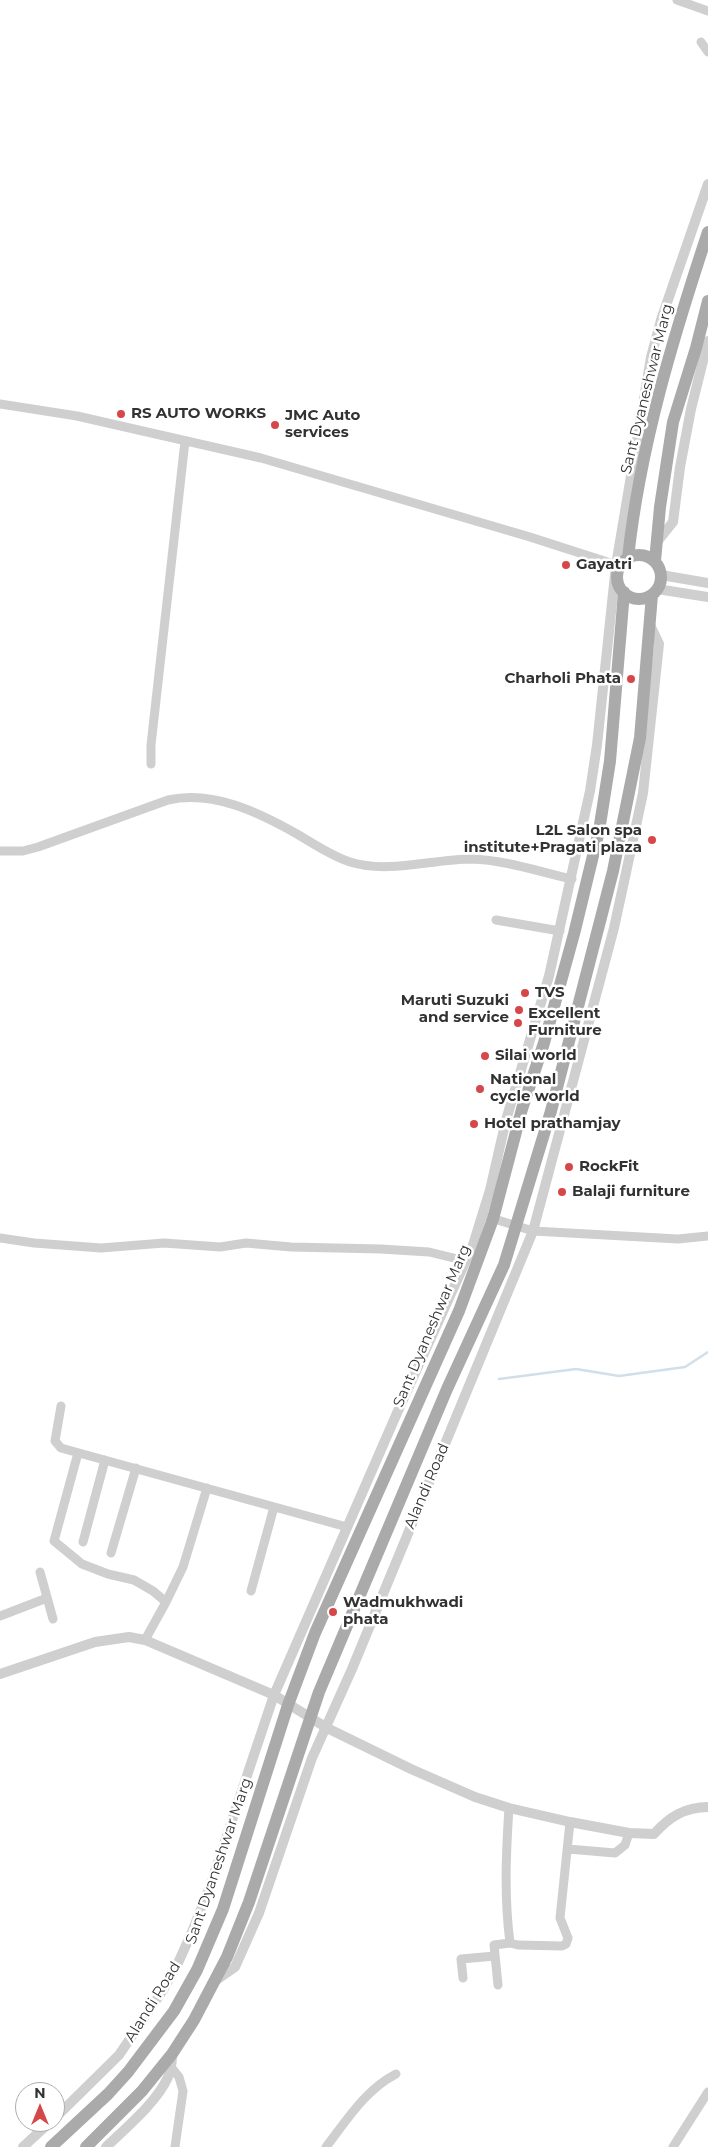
<!DOCTYPE html>
<style>
body{margin:0}
#map{position:relative;width:708px;height:2147px;overflow:hidden;background:#fff;font-family:Montserrat,sans-serif}
canvas{display:block}
.north{position:absolute;left:15px;top:2082px;width:50px;height:50px;box-sizing:border-box;background:#fff;border:1px solid #adadad;border-radius:50%;rotate:0deg;font-size:14px;font-weight:700;line-height:20px;text-align:center;color:#323232}
.north::after{content:'';display:block;margin:auto;width:18px;height:22px;background:#d6474a;clip-path:polygon(50% 0,100% 100%,50% 72%,0 100%)}
</style>
<div id="map">
<canvas width="708" height="2147"></canvas>
<div class="north">N</div>
</div>
<script>
const context = document.querySelector('canvas').getContext('2d');
context.lineJoin = 'round';
function strokePath(path, color, width, dash) { context.strokeStyle = color; context.lineWidth = width; context.lineCap = dash ? 'butt' : 'round'; context.setLineDash(dash || []); context.stroke(path); }
function label(font, color, halo, rows, align = 'center') {
  context.font = font + ' Montserrat,sans-serif'; context.lineWidth = 5; context.setLineDash([]); context.textBaseline = 'middle'; context.strokeStyle = halo; context.fillStyle = color; for (const [text, x, y, turn = 0] of rows) {
    context.save(); context.translate(x, y); context.rotate((+turn || 0) * Math.PI / 180); context.textAlign = isNaN(turn) ? turn : align; if (halo) context.strokeText(text, 0, 0); context.fillText(text, 0, 0); context.restore();
  }
}
strokePath(new Path2D(`
 M499,1379L576,1369L619,1376L685,1367L708,1352`), '#d1dfeb', 2.5);
strokePath(new Path2D(`
 M677,0L708,11
 M701,42L708,52
 M0,404L77,416L261,458L530,537L620,566
 M151,764V745L185,441
 M0,851H23L38,847L168,800C213,790 258,812 297,834C314,844 331,856 350,862C389,874 432,859 472,859C505,860 540,872 572,879
 M496,920L560,931
 M488,1217L533,1231L678,1239L708,1236
 M0,1238L34,1243L101,1248L164,1243L220,1247L246,1243L291,1247L381,1249L429,1252L466,1261
 M61,1406L55,1441L61,1448L347,1527
 M78,1453L54,1541L82,1564L108,1574L134,1580L153,1591L166,1602L145,1640
 M83,1542L105,1460
 M111,1553L136,1468
 M40,1572L53,1619
 M251,1591L274,1507
 M166,1602L183,1567L207,1488
 M0,1616L47,1598
 M509,1808C506,1853 504,1897 510,1943L518,1945L562,1946L566,1944L568,1938L560,1918L570,1822
 M568,1849L615,1853L625,1845L629,1833
 M463,1978L461,1959L495,1956
 M498,1985L494,1945L510,1943
 M171,2067L179,2077L183,2091L175,2147
 M326,2147C347,2120 365,2090 396,2074
 M673,2147L708,2092`), '#cfcfcf', 9);
strokePath(new Path2D(`
 M657,542L673,522L680,467L691,409L708,341
 M661,575L708,583
 M657,589L708,597
 M0,1674L95,1642L129,1637L145,1640L274,1695L327,1728L411,1769L475,1797L509,1808L570,1822L629,1833L654,1834C669,1817 685,1807 708,1807
 M215,1981L235,1967L259,1913L312,1758L352,1669L533,1231L614,928L627,868L643,793L659,644L650,625
 M55,2118L119,2055L163,1990L178,1963L192,1932L209,1889L274,1695L397,1413L473,1245L490,1190L506,1120L549,976L590,791L597,745L616,565L651,357L661,320L708,184
 M23,2147L50,2122
 M106,2147C126,2128 157,2102 168,2077C171,2070 172,2062 172,2054`), '#cfcfcf', 10);
strokePath(new Path2D(`
 M617 577a22 22 0 1 1 44 0a22 22 0 1 1-44 0Z
 M628,558C640,446 673,338 708,232
 M655,561L660,507L673,422L696,348L708,301
 M51,2147L108,2094L128,2072L174,2011L197,1970L223,1909L288,1705L315,1633L459,1311L493,1219L522,1109L544,1043L574,934L599,831L610,761L624,592
 M86,2147L142,2091L172,2054L194,2020L227,1957L249,1902L319,1692L447,1389L504,1265L551,1111L613,871L640,738L652,595`), '#aaa', 12);
for (const [x, y, r, color] of [
 [121,414,5,"#d6474a"],
 [275,425,5,"#d6474a"],
 [566,565,5,"#d6474a"],
 [631,679,5,"#d6474a"],
 [652,840,5,"#d6474a"],
 [525,993,5,"#d6474a"],
 [519,1010,5,"#d6474a"],
 [518,1023,5,"#d6474a"],
 [485,1056,5,"#d6474a"],
 [480,1089,5,"#d6474a"],
 [474,1124,5,"#d6474a"],
 [569,1167,5,"#d6474a"],
 [562,1192,5,"#d6474a"],
 [333,1612,5,"#d6474a"]
]) { const dot = new Path2D(); dot.arc(x, y, r, 0, 2 * Math.PI); context.fillStyle = color; context.fill(dot); strokePath(dot, '#fff', 2); }
label('15px', '#323232', '#fff', [
 ["Sant Dyaneshwar Marg",647,389,-76],
 ["Sant Dyaneshwar Marg",432,1326,-67],
 ["Alandi Road",427,1486,-67],
 ["Sant Dyaneshwar Marg",219,1861,-71],
 ["Alandi Road",153,2002,-58]
]);
label('bold 15px', '#323232', '#fff', [
 ["RS AUTO WORKS",131,414],
 ["JMC Auto",285,416],
 ["services",285,433],
 ["Gayatri",576,565],
 ["Charholi Phata",621,679,"right"],
 ["L2L Salon spa",642,831,"right"],
 ["institute+Pragati plaza",642,848,"right"],
 ["TVS",535,993],
 ["Maruti Suzuki",509,1001,"right"],
 ["and service",509,1018,"right"],
 ["Excellent",528,1014],
 ["Furniture",528,1031],
 ["Silai world",495,1056],
 ["National",490,1080],
 ["cycle world",490,1097],
 ["Hotel prathamjay",484,1124],
 ["RockFit",579,1167],
 ["Balaji furniture",572,1192],
 ["Wadmukhwadi",343,1603],
 ["phata",343,1620]
], 'left');
</script>
